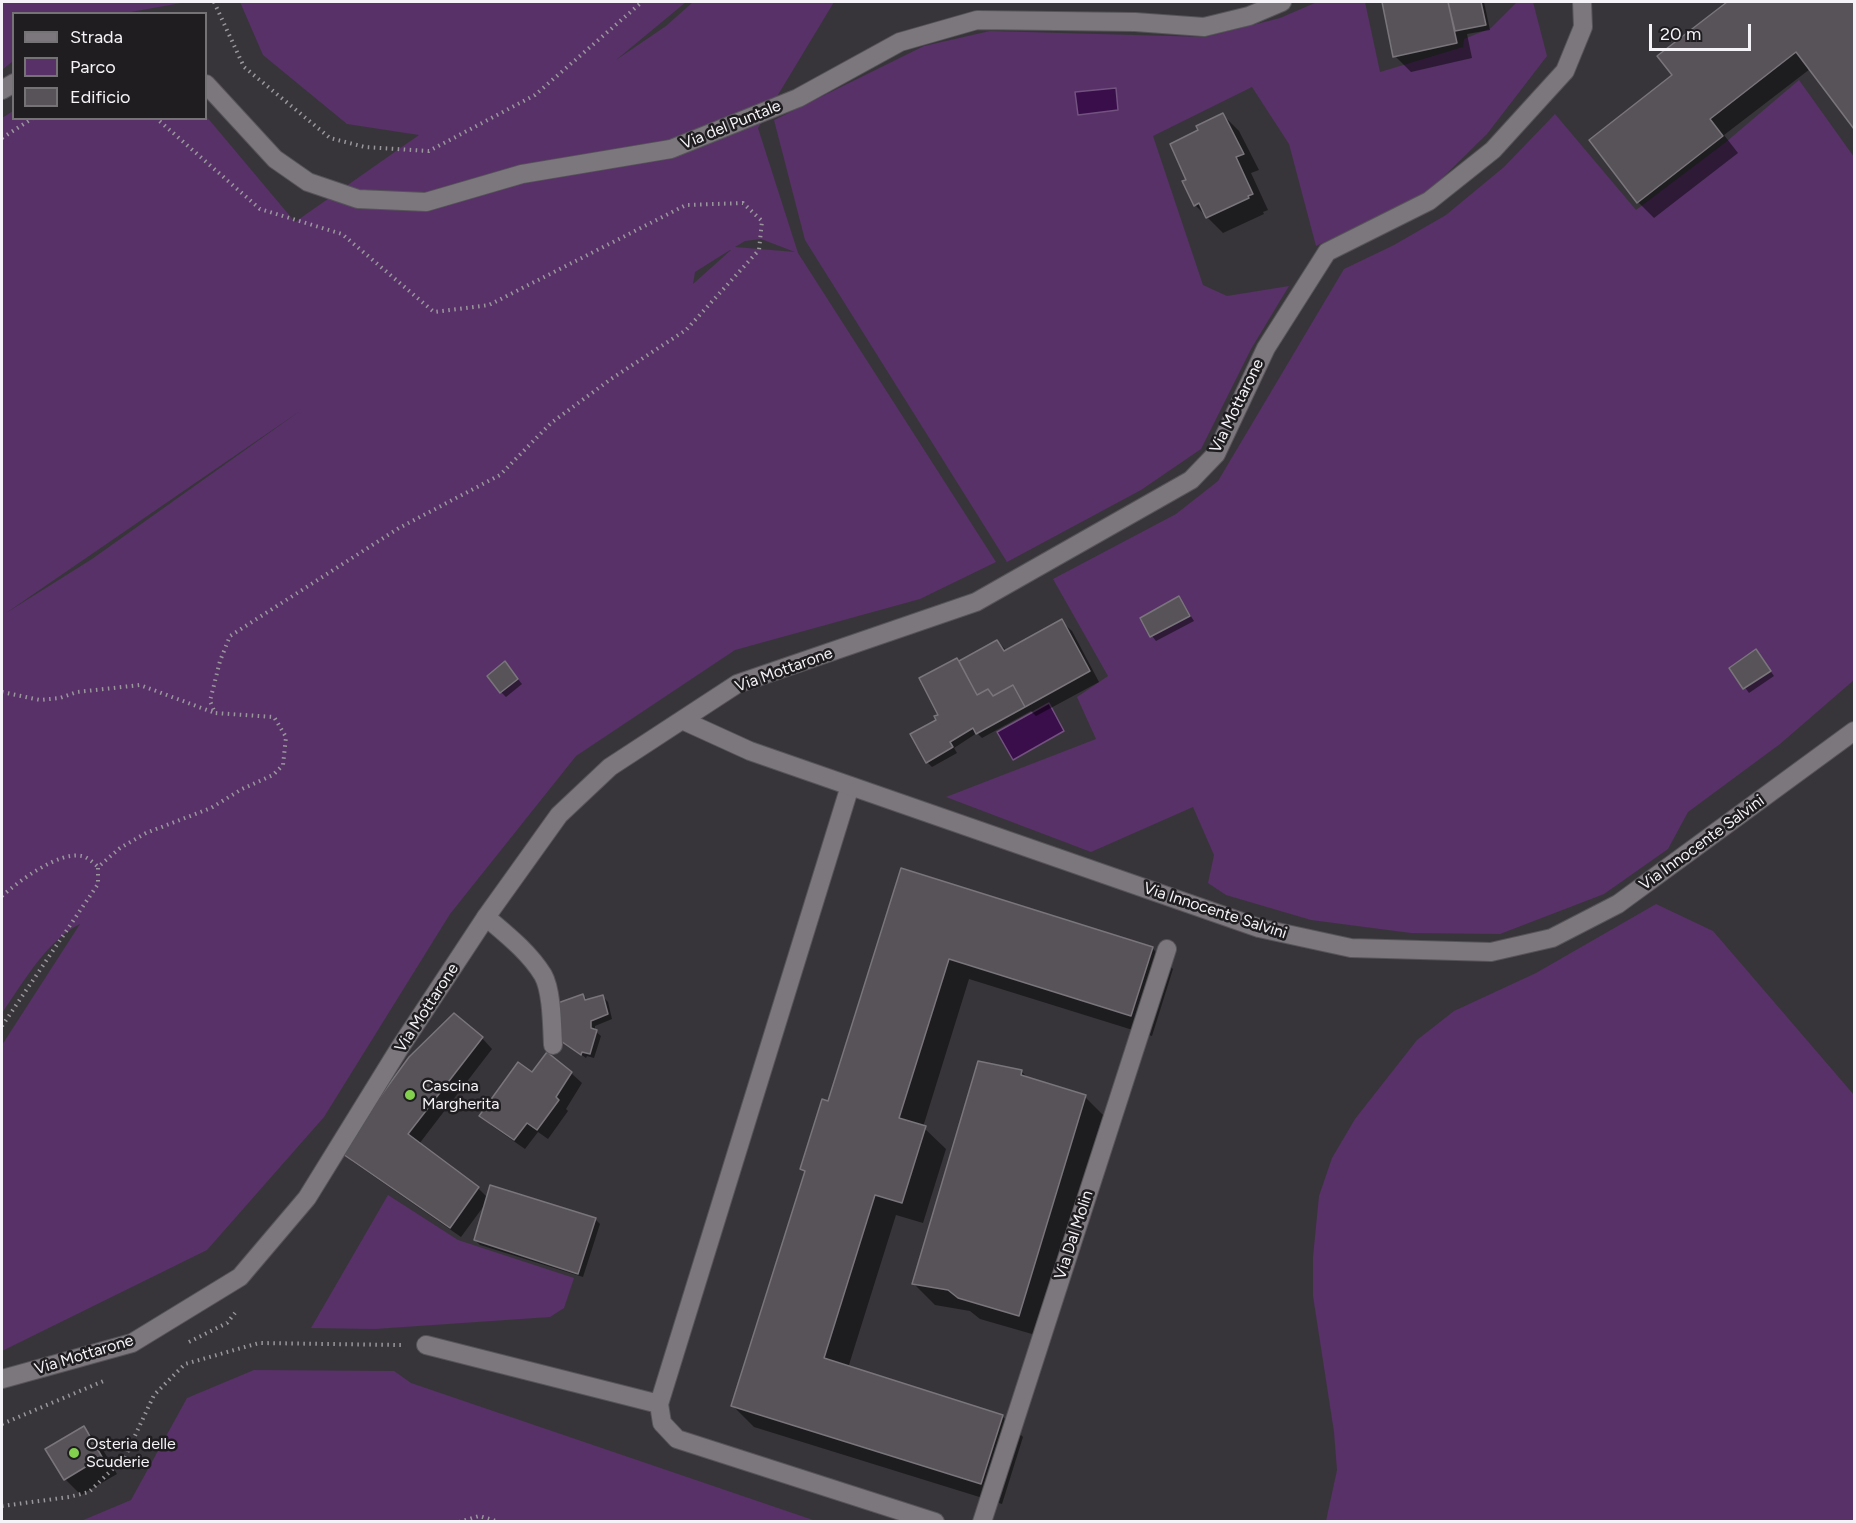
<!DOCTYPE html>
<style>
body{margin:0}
#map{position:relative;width:1856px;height:1523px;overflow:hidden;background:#38353a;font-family:Figtree,sans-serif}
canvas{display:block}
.frame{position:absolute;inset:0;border:3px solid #f5f3f7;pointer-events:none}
.legend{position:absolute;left:12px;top:12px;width:195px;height:108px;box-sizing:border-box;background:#1f1d20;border:2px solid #757376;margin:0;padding:8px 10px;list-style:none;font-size:18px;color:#f5f3f7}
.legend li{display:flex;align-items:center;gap:12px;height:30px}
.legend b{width:30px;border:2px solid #757376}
.scale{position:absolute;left:1649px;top:24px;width:102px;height:27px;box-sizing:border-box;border:3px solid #f5f3f7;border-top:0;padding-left:8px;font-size:18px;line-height:21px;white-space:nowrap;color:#f5f3f7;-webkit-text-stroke:4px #1f1d20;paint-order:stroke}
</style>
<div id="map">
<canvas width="1856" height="1523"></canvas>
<div class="frame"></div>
<ul class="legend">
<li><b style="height:8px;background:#7b777d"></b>Strada</li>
<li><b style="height:16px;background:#573168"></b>Parco</li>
<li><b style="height:16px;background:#575359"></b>Edificio</li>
</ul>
<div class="scale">20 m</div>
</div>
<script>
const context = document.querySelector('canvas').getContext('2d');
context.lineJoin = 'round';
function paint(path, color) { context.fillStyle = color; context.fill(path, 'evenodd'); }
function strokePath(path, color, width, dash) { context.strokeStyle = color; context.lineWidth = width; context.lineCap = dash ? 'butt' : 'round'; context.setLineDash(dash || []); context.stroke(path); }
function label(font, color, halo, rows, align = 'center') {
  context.font = font + ' Figtree,sans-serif'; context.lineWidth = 5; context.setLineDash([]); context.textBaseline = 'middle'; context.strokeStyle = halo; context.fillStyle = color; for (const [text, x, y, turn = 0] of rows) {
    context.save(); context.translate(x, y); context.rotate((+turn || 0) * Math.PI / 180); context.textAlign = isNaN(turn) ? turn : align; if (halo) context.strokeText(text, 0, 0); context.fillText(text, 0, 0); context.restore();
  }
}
paint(new Path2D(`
 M2,2H187L125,13L14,14L13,61L2,70Z
 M240,2H686L616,60L666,26L693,2H834L758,128L798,253L996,562L920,599L735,650L576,756L450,914L324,1117L207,1250L2,1351V1045L80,924C47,940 23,983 2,1013V118L13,111L14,118H206V116L295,222L419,135L347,124L263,55ZM761,239L795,252L735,247L745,241ZM730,250H731L693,284L695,272ZM300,411L92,559L6,613Z
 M1317,2H1365L1380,72L1463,47L1464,39L1491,28L1517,2H1533L1547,56L1487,134L1426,194L1316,246L1289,144L1252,87L1153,136L1203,285L1227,296L1289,286L1251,349L1201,449L1141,490L1007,562L805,240L774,120L924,46L990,31L1206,37L1280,18Z
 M1799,80L1854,157V680L1780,744L1688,812L1668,849L1604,894L1500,934L1411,933L1311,920L1226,895L1208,883L1214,855L1193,807L1091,852L946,797L1096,739L1077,697L1108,676L1053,579L1176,514L1218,481L1344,269L1394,245L1446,215L1504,167L1555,114L1636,210L1726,142Z
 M1656,904L1713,931L1854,1095V1521H1326L1337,1470L1334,1432L1313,1296V1257L1319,1196L1332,1158L1355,1119L1417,1040L1454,1011L1536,973Z
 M388,1195L458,1240L574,1278L564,1308L550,1317L375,1329L311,1328Z
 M254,1370L394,1371L411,1383L816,1521H81L131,1500L187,1398Z`), '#573168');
const water = new Path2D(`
 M1116,88L1118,110L1078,115L1075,92Z
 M1049,703L1064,731L1013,760L997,732Z`);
paint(water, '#3a0d4b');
strokePath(water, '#72527f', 1.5);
paint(new Path2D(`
 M1383,2H1484L1490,30L1467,34L1472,58L1411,72L1395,56Z
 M1730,2H1854V126L1810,69L1724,135L1738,153L1654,218L1638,202L1674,75L1659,56Z
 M1223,115L1239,131L1259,170L1251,173L1268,210L1263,212L1264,214L1223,233L1195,205L1188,181L1199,131Z
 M1179,598L1194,621L1156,641L1152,636L1142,619Z
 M1061,621L1072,631L1099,682L1036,716L1031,711L982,738L977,733L954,748L957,753L932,767L927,762L957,659L959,662L997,641L1007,651Z
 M1756,651L1774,676L1749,693L1731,668Z
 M509,668L522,684L506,697L501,692Z
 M902,870L1152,948L1173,969L1152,1036L969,979L923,1127L946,1149L923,1223L896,1215L848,1368L1002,1416L1023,1437L1002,1504L754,1427L733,1406L806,1173L801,1168L829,1102Z
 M583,995L588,1000L603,997L608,1002L612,1019L595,1026V1031L601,1036L594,1058L587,1056L586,1058L562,1041Z
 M482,1038L492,1049L419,1144L478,1188L488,1198L595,1219L600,1224L583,1277L480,1245L475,1240L486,1203L461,1237L353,1162L342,1152Z
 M1022,1072L1029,1079L1085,1097L1106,1118L1039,1336L980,1319L970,1311L935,1305L914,1284Z
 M571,1073L582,1083L566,1109L568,1111L548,1139L538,1132L525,1149L492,1126L481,1116L533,1074Z
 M84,1428L99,1443L117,1474L81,1495L65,1479L47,1449Z`), '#0007');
const building = new Path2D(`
 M1382,2H1448L1457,43L1393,57Z
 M1448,2H1481L1486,25L1455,31Z
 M1727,2H1854V129L1796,52L1710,119L1723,136L1637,203L1589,140L1672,75L1657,56Z
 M1223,113L1244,154L1236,157L1253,194L1248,196L1249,198L1206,218L1199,203L1194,206L1182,181L1186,180L1170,144L1198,130L1196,126Z
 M1179,596L1190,616L1150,637L1140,618Z
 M1062,619L1090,671L1025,707L1013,685L993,696L988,689L977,695L959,661L997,640L1004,651Z
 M1756,649L1771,671L1743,689L1729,668Z
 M957,658L977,695L988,689L993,696L1013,685L1025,707L976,734L973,728L950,742L953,747L926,763L910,734L936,720L934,716L938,715L919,678Z
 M505,661L518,679L500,693L487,676Z
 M901,868L1153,947L1131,1016L949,959L899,1118L926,1126L902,1203L875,1195L824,1358L1003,1415L981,1484L731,1406L805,1171L800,1169L822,1099L828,1101Z
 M583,994L585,1000L603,995L608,1014L591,1021V1028L597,1030L590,1054L582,1052L581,1055L555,1037V1004Z
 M454,1013L483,1037L408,1134L479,1187L450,1228L340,1152L409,1057Z
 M547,1052L572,1072L556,1097L559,1100L537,1130L527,1123L514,1140L479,1116L518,1062L532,1072Z
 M978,1061L1022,1070L1021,1075L1086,1095L1019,1316L958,1298L948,1290L912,1284Z
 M490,1185L596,1218L578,1274L474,1240Z
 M84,1426L102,1457L64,1480L45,1449Z`);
paint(building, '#575359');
strokePath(building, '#79757b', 1.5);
const service = new Path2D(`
 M850,786L659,1404L662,1423L677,1439L935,1522
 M486,917C506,934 529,952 543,975C552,991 552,1026 553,1045
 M426,1345L659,1404`);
const minor = new Path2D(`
 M206,84L275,159L308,182L358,199L426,202L522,174L671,149L798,98L900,42L977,20L1135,22L1204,27L1249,16L1282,2
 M2,90L14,83
 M682,720L750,751L1259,928L1351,948L1491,952L1552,938L1618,904L1854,731
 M2,1379L132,1343L240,1277L307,1198L399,1049L486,917L559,815L610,767L737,684L976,602L1191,480L1216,454L1266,348L1327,252L1429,201L1493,150L1565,71L1583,27L1582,2
 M982,1522L1167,949`);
strokePath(service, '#575459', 20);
strokePath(minor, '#575459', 20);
strokePath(new Path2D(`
 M214,2L244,67L330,138L365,147L429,151L535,95L642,2
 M2,138L33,118
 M2,692L40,700L60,698L77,692L140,685L215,713
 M2,896C19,881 59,851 82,856C87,857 94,863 98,867
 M2,1026L98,884V867L120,848L146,833L211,808L242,789L273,775L283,765L286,737L274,717L215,713L210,701L220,661L230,636L399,528L500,475L551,423L611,379L686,330L759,250L762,221L743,203L686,205L489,305L434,312L342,234L260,209L156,118
 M189,1342L227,1323L235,1313
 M2,1424L106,1380
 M2,1506L69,1497L89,1492L125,1457L154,1395L185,1364L259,1343L401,1345
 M459,1522L479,1516L500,1522`), '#9a979c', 4, [1.5, 4.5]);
strokePath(service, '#7b777d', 18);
strokePath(minor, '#7b777d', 18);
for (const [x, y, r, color] of [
 [410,1095,6,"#83d04e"],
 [74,1453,6,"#83d04e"]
]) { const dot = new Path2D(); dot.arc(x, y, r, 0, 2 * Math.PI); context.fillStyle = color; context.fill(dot); strokePath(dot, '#1f1d20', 2); }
label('16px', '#f5f3f7', '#1f1d20', [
 ["Via del Puntale",731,125,-22],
 ["Via Mottarone",1237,406,-64],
 ["Via Mottarone",784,670,-20],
 ["Via Innocente Salvini",1702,843,-36],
 ["Via Innocente Salvini",1215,911,18],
 ["Via Mottarone",427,1008,-57],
 ["Via Dal Molin",1074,1235,-72],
 ["Via Mottarone",84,1355,-17]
]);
label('16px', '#f5f3f7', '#1f1d20', [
 ["Cascina",422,1086],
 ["Margherita",422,1104],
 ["Osteria delle",86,1444],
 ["Scuderie",86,1462]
], 'left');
</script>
